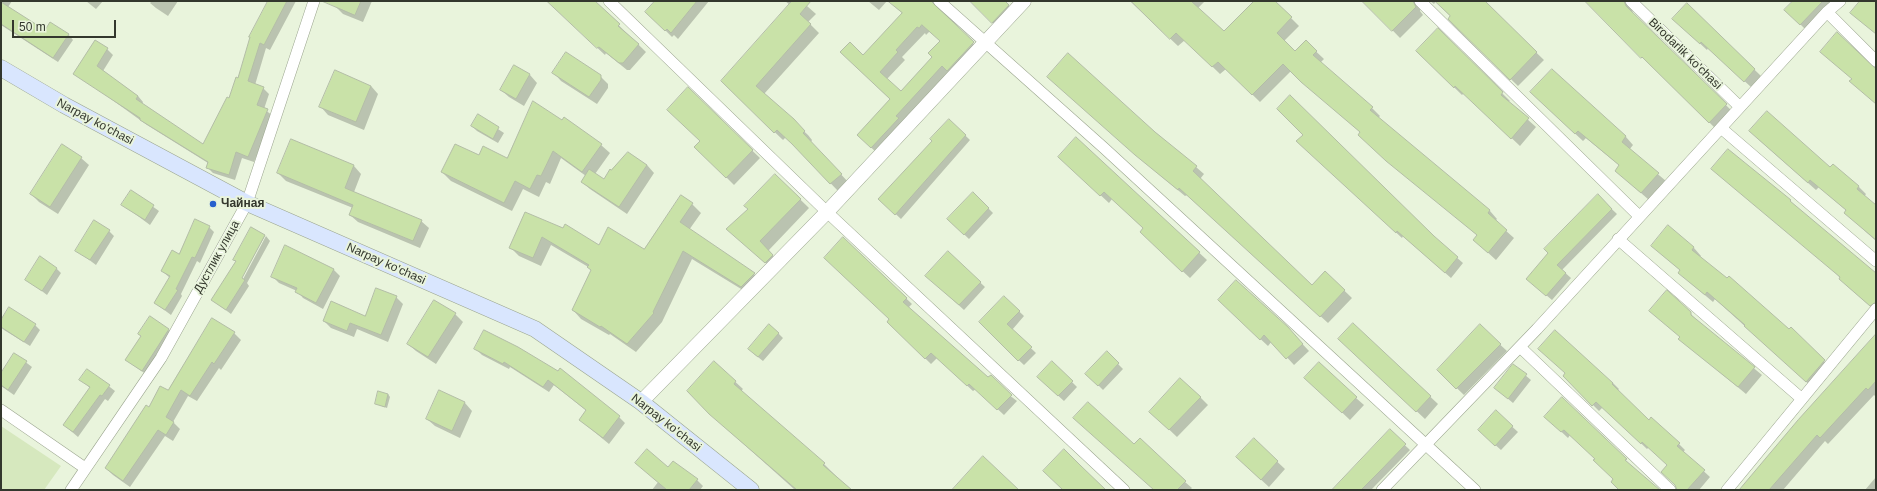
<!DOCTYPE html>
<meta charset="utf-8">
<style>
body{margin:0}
#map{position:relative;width:1877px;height:491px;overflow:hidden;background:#e9f4dc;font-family:Arial,sans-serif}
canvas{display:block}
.frame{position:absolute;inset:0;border:2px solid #33372d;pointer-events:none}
.scale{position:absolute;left:12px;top:20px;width:104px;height:18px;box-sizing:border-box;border:2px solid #33372d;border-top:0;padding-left:5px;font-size:12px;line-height:14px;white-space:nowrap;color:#33372d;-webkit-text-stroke:3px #e9f4dc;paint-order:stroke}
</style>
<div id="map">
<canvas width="1877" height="491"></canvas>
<div class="frame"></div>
<div class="scale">50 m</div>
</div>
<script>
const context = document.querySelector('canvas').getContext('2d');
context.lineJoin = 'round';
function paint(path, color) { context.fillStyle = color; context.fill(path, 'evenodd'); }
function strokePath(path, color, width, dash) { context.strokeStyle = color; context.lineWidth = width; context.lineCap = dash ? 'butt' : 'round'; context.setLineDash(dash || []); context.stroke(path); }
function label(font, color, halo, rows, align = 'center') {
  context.font = font + ' Arial,sans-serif'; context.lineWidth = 4; context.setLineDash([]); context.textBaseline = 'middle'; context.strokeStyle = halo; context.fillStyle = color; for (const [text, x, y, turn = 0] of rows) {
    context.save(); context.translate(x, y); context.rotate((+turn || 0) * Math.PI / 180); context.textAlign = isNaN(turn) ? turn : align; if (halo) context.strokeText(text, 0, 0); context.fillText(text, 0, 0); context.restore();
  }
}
paint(new Path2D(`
 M1,426L61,466L44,490H1Z`), '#d6e8be');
paint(new Path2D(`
 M1,1H12L8,7L45,31L68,34L73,40L58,62L1,25Z
 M86,1H103L96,9Z
 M152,1H178L168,16L156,8L150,3Z
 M269,1H296L270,50L266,48L255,85L263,88L269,94L264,109L273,116L254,162L242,158L235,180L213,173L207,167L208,163L147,125L75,73L107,49L113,55L103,71L138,96L143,102L142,105L203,145L229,99Z
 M337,1H372L363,22L343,14L335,6Z
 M547,1H594L646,52L630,70H627L606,53L605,55Z
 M657,1H709L678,39L674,35L672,37L653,18Z
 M785,1H802L807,6L816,14L808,22L819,33L764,94L808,135L812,140L811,142L849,183L839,192L786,137L783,140L739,98L790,5Z
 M868,1H887L879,10Z
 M889,1H929L980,50L878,154L858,135L891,100L841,52L864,56L903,14ZM930,31L941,41L934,57L901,93L887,79L905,60L902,57L925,33L926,35Z
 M972,1H1004L1015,12L999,29Z
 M1130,1H1205L1198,8L1224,33L1255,1H1274L1299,26L1284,41L1296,53L1306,42L1324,59L1320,63L1372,108L1380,116L1378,118L1490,211L1497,219L1495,221L1514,238L1496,260L1474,240L1478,236L1291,71L1260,102L1226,69L1220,74L1185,40L1178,46Z
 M1364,1H1483L1544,60L1518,86L1449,19L1452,16L1436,1L1434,4L1430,1L1423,3L1420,11L1423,15L1400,38Z
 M1586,1H1624L1632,9L1633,14L1734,113L1717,130Z
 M1795,1H1836L1808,32L1786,10Z
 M1687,4L1761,76L1751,87L1708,48L1707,50L1680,25Z
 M1438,30L1510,101L1508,102L1536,127L1520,146L1464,93L1462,95L1417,51Z
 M514,66L530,75L537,83L524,106L509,97L501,90Z
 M1552,71L1626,137L1633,145L1629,150L1666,181L1649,200L1616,171L1620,166L1586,138L1583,141L1539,100Z
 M554,73L600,76L608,84V88L597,104L561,81Z
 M1048,77L1155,132L1196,167L1204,174L1200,179L1312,286L1325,272L1352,298L1328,323L1187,195L1185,196L1144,162Z
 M371,86L378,94L364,130L328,115L321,107Z
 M688,89L760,158L734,185L696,147L701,141Z
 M478,116L504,133L498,143L477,131L472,126Z
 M564,118L601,145L610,153L595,174L604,180L628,153L647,165L654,173L627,214L590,189L582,182L586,176L561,158L550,184L546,182L539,197L523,189L512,211L451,181L442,172L479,157L508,159Z
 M949,120L970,140L901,219L885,204Z
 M1076,139L1207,260L1190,278L1149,240L1144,229L1112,199L1109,203L1067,164Z
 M1758,139L1830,168L1833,165L1859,187L1866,194L1864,197L1876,207V241L1853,220L1847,211L1819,187L1816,190Z
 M292,140L354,166L361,174L354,192L421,221L429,228L420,248L358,222L350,215L353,208L286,181L278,173Z
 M1297,141L1433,237L1463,263L1451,278L1403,236L1402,238Z
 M1729,150L1876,274V311L1847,286Z
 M81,158L89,165L58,214L39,202L31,194Z
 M775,175L809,208L768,251L782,264L775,271L727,229L749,210Z
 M131,191L159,211L150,225L123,205Z
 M973,193L993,213L969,239L948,219Z
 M1598,196L1617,214L1562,270L1571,278L1552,300L1533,284Z
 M692,204L701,213L689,230L754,274L763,283L751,295L692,259L662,322L636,352L610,334L609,335L581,319L573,310L592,271L590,268L551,245L541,266L519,256L510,247L525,213L599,246L645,251Z
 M209,227L214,232L200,263L197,261L181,294L182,296L171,315L155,303L170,278L162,271Z
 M1668,227L1694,248L1701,256L1700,257L1832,368L1814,389L1715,299L1713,302L1687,280L1681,271L1660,253Z
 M251,228L265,236L239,282L241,283L266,236L270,241L247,283L249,286L231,314L212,300L237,262L234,259Z
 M109,231L114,236L96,265L76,250Z
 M843,238L912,304L908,308L988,379L1017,401L1004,415L976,389L973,391L937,358L931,364L888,322L890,319Z
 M948,252L985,287L964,310L932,281Z
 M56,268L61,273L47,295L26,279Z
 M333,269L340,276L323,309L303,298L297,291L279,283L272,276Z
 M396,297L403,304L388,342L357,329L354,337L331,328L324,321L366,317Z
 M1004,297L1024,316L1012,330L1036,353L1024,365L996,339Z
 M1226,307L1294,335L1309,351L1294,365L1272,341L1268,346Z
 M1690,313L1698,322L1762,375L1746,394L1680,339Z
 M455,314L463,322L436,364L416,351L408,344Z
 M1,322L35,325L40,330L30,346L4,330L1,327Z
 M1353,324L1438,404L1425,419L1347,346Z
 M1480,326L1507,351L1464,395L1438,370Z
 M169,330L174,335L147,375L126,360Z
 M485,332L619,417L625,423L609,444L580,420L587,411L554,385L549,392L510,367L509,369L482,355L476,349Z
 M234,333L241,340L221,370L219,368L197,401L188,396L173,422L180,429L173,441L165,436L130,487L113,475L106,468L149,408Z
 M778,333L783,338L763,361L754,354Z
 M1876,336V397L1874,395L1828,444L1825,441L1783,490H1740Z
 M1107,353L1123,369L1103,390L1087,374Z
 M15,354L32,367L14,395L1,386V375Z
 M714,362L743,389L741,391L824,464L850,490H795L718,421Z
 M1052,362L1077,387L1064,401L1043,382Z
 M1513,365L1531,380L1513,403L1495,388Z
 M88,370L115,391L108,401L105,399L78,437L64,425L90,388L81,380Z
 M1564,376L1613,383L1619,389L1617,391L1649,421L1679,444L1685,450L1683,452L1710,477L1699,490H1677L1668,465L1649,447L1647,449L1603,407L1599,411Z
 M1313,385L1356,398L1364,405L1350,420Z
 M440,392L465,403L472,411L460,438L435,426L427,419Z
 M388,394L390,397L387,408L376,404Z
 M1200,397L1208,405L1177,437L1158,419Z
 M1562,399L1650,484L1658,490H1620L1615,479L1596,459L1570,435L1568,438L1552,423Z
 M1496,412L1518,432L1501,450L1484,435Z
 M1390,431L1410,450L1371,490H1333Z
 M1254,440L1285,469L1269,487L1245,465Z
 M1134,446L1185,482L1192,488L1190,490H1154Z
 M668,469L697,480L703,486L700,490H652Z
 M1876,477V490H1865Z`), '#0003');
const building = new Path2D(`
 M268,1H287L264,45L260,43L248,81L264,87L257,105L268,109L248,157L236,152L229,175L206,168L208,162L140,120V118L73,74L95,40L108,48L97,66L138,96L136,99L203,144L227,97L229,98L236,77L238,78L250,37H249Z
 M322,1H361L355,15Z
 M547,1H595L620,24L618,26L639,44L623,63H619L599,47L597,48Z
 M655,1H697L671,33L667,29L665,31L645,12Z
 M792,1H811L800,14L811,24L756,86L794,119L805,131L803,133L842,174L830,184L792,144L777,130L774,133L721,81Z
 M888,1H931L974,42L947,71L942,66L896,116L899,118L871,148L857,135L890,99L840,52L850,42L863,55L902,13ZM922,25L940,41L928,53L932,57L901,91L880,72L898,52L896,50L917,27L919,28Z
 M970,1H1005L1009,5L992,23Z
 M1131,1H1191L1224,31L1254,1H1275L1292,17L1277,33L1295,51L1306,40L1317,51L1313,55L1373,107L1370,110L1490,210L1488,213L1507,230L1488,253L1473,240L1477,235L1386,161L1358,135L1360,132L1301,82L1283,64L1252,95L1218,62L1212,67L1176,33L1170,39Z
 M1362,1H1413L1416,7L1392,31Z
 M1435,1H1485L1537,52L1510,80L1448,19L1450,16Z
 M1585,1H1624L1626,6L1727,104L1709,123L1642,57L1641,58Z
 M1793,1H1823L1800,25L1784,10Z
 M1860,1H1876V34L1850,13Z
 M1,2L45,30L50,22L69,34L53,58L1,24Z
 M1687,3L1755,69L1744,82L1701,42L1700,44L1672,19Z
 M1438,28L1503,92L1501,95L1529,118L1511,139L1455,86L1454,88L1416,51Z
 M1837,32L1876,69V104L1849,81L1852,79L1820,52Z
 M566,52L601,75V80L589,97L552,73Z
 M1068,53L1155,132L1197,166L1193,171L1312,285L1325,271L1345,290L1320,317L1179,188L1178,190L1135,155L1047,77Z
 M514,65L530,74L516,99L500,90Z
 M1552,69L1626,136L1622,142L1659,173L1641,193L1615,171L1619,165L1578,131L1575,134L1530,92Z
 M335,70L371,86L356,122L319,107Z
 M688,87L753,150L726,178L694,147L700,141L667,110Z
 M1290,95L1434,236L1458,257L1445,273L1397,231L1396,233L1296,141L1303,135L1277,109Z
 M533,101L562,120L564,117L602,144L582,172L553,151L541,176L537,175L530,189L515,181L504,203L441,172L455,144L479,155L483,146L507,158Z
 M1767,111L1830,167L1833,164L1859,186L1857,189L1876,205V240L1844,213L1846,210L1810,180L1808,183L1749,131Z
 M478,114L499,127L493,139L471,126Z
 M949,119L966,135L895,215L878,199L932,141L930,139Z
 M1076,137L1200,252L1182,272L1140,232L1143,228L1104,192L1100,196L1058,157Z
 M291,139L354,165L345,188L422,220L413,241L349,215L353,205L277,173Z
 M62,144L82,157L50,207L30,194Z
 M1728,149L1791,200L1790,201L1876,273V302L1870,306L1839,279L1840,277L1711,169Z
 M628,152L647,165L619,207L581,182L589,169L604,179L610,169L611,170Z
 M775,174L801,199L760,241L773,255L765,263L726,229L748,209L744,206Z
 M131,190L154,205L145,220L121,205Z
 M973,192L989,208L964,235L947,219Z
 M1598,194L1612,209L1557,265L1566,273L1546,296L1526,279L1548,253L1544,249Z
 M681,195L693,203L680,222L755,273L741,287L683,251L653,312L654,313L627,344L601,326L600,327L572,310L591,270L587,267L589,265L542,237L533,258L509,248L525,212L563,228L565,224L599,245L608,227L644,249Z
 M195,219L210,226L195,258L192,257L176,289L178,290L165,310L154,303L170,276L161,271L172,250L179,254Z
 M94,220L110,230L90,260L75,251Z
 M1668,225L1694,247L1692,250L1727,278L1729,276L1789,329L1791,327L1825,360L1806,382L1744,326L1745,325L1707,292L1705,295L1678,273L1680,270L1651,246Z
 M251,227L265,235L242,278L245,280L226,310L211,300L236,261L233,260Z
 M843,237L907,298L903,302L988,377L991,375L1012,395L997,410L969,384L967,386L931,353L925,359L887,322L889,319L824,258Z
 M285,245L334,269L316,303L295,292L297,288L271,277Z
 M948,251L981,282L959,305L925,276Z
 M40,256L57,268L42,291L25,280Z
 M1236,280L1288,327L1303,344L1286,359L1264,335L1260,340L1218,300Z
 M376,288L397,296L381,335L350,323L347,331L323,321L331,301L365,316Z
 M1667,290L1691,312V315L1755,367L1738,387L1678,339L1680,337L1649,311Z
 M1004,296L1020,311L1007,324L1032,347L1018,361L979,322Z
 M434,300L456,313L428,357L407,344Z
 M9,307L36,324L24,342L1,327V320Z
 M150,316L169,329L142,371L125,360L141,336L138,334Z
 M212,318L235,332L214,364L212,362L190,396L181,390L166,417L174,422L166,435L158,430L123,481L105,468L146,405L149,407L160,386L168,390Z
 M1353,323L1431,396L1416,412L1338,339Z
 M769,324L779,333L758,357L748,349Z
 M1480,324L1501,344L1456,389L1437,370Z
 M484,330L518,347L558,371L560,368L620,416L603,438L579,420L586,410L548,380L543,387L504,362L503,364L474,349Z
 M1555,330L1613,383L1612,384L1649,420L1651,417L1680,443L1677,446L1705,470L1687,490H1677L1675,485L1661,472L1667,465L1642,442L1641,444L1596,402L1592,406L1563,376L1565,373L1538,349Z
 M1876,334V381L1868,390L1866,388L1820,438L1817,435L1769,490H1739L1798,420Z
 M1107,351L1119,363L1098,386L1085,374Z
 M14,353L27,361L8,390L1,385V373Z
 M714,361L736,381L734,384L825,463L823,465L852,490H797L709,414L687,391Z
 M1052,361L1073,381L1058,396L1037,377Z
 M1319,362L1357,397L1342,413L1304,378Z
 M1513,364L1527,374L1508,399L1494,388Z
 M87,369L110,385L102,396L100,395L73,432L63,425L90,387L79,380Z
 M1180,378L1201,397L1169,430L1149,412Z
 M439,390L465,402L452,431L426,419Z
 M378,391L388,394L385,407L375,404Z
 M1562,397L1627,459L1625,460L1660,490H1619L1611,482L1613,479L1593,460L1595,459L1564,430L1561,432L1544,417Z
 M1088,402L1134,444L1140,438L1186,481L1177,490H1154L1073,418Z
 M1496,410L1513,426L1495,446L1478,430Z
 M1390,429L1406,444L1380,471L1361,490H1332Z
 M1254,438L1278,461L1261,480L1236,457Z
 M647,449L668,467L673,461L698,479L689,490H667L635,463Z
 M1064,449L1080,465L1106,490H1063L1043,471Z
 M983,456L1019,490H952Z`);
paint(building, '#c9e2a8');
strokePath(building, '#b3bda6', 1);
const minor = new Path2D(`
 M609,1L827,212L1124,490
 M939,1L1104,148L1475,490
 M1420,1L1639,216
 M1631,1L1740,107
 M1827,12L1876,61
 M1721,128L1876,261
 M1618,239L1802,399
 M1520,347L1670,490
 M1,410L85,468
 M71,490L161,358L247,203L314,1
 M1382,490L1537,329L1827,12L1840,1
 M1727,490L1876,309`);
const tertiary = new Path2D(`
 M641,402L827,212L1024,1`);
const secondary = new Path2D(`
 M1,68L64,105L247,203L535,329L641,402L751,490`);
strokePath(minor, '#9aa48e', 12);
strokePath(tertiary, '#9aa48e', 15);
strokePath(secondary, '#9aa48e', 17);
strokePath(minor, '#fff', 11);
strokePath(tertiary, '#fff', 14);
strokePath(secondary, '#d9e6fe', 16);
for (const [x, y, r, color] of [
 [213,204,4,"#2760cd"]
]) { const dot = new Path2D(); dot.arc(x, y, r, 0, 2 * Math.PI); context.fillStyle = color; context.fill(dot); strokePath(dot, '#e9f4dc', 1.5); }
label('12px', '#33372d', '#e9f4dc', [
 ["Birodarlik ko'chasi",1685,54,44],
 ["Narpay ko'chasi",95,122,28],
 ["Дустлик улица",217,257,-61],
 ["Narpay ko'chasi",386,264,24],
 ["Narpay ko'chasi",666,423,38]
]);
label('bold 12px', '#33372d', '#e9f4dc', [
 ["Чайная",221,204]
], 'left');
</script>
